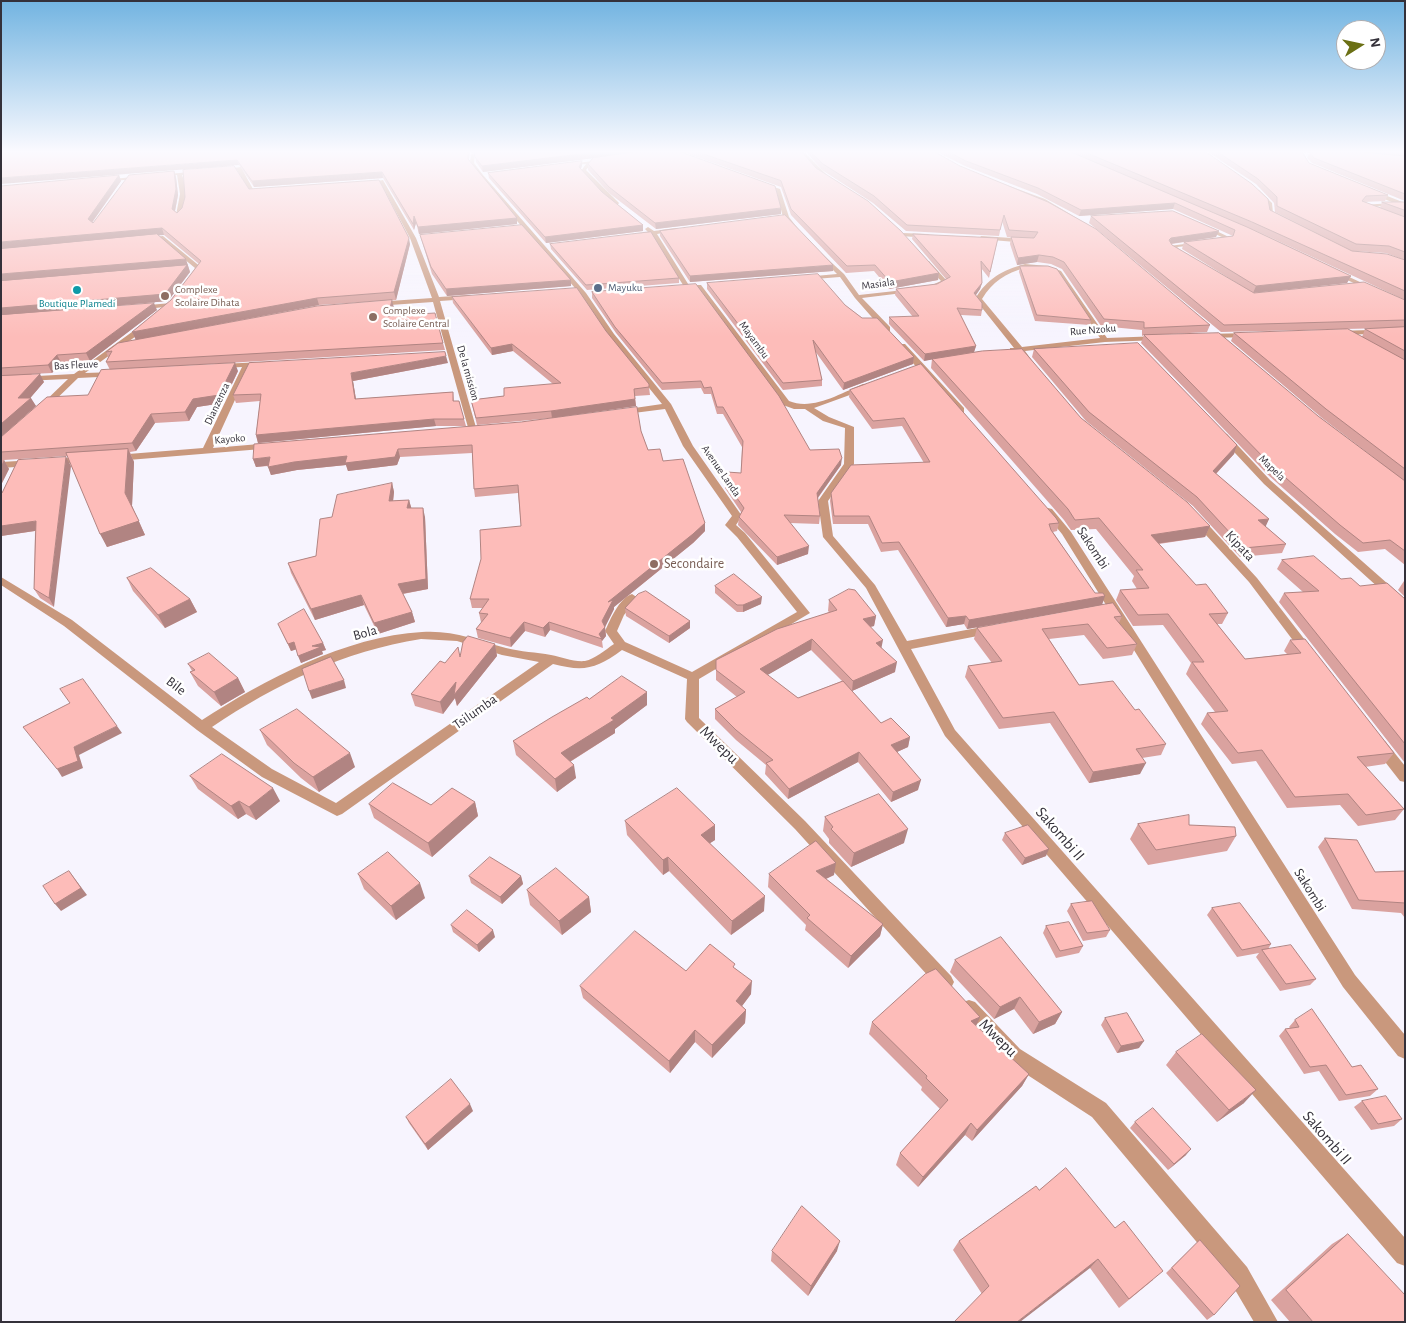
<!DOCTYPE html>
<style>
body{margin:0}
#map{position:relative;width:1406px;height:1323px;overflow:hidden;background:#f7f4fe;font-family:"Alegreya Sans",sans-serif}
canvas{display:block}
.frame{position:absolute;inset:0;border:2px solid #34313a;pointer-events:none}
.north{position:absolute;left:1336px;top:20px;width:50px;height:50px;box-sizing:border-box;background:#fff;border:1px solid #aeadb0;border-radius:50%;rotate:80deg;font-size:14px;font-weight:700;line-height:20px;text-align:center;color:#34313a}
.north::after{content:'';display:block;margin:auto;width:18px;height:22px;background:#6b7015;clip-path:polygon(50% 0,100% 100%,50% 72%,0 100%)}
</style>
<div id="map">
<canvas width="1406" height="1323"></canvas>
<div class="frame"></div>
<div class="north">N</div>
</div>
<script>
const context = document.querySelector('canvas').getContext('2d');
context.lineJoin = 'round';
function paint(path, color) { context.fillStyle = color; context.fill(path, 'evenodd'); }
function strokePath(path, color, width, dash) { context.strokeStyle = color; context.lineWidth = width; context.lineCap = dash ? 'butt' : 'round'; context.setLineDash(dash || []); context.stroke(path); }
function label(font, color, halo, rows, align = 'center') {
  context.font = font + ' "Alegreya Sans",sans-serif'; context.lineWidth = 5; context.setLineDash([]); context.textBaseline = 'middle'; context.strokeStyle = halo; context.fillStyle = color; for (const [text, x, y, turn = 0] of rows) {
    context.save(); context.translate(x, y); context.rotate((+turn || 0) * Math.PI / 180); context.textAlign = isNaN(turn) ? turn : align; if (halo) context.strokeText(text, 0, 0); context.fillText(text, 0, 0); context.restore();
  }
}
paint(new Path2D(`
 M799,152H804L831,179L817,173Z
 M473,153L475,154L474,163L483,175L586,293L614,334L671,404L693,446L742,516L736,525L745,533L810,613L699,679V718L805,821L951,976L954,982L951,988L945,990L939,988L795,829L687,722L685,719L687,679L622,650C596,669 584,672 553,664L342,814L337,816L262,777L197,730L64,626L1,585V577L72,620L202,720C264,680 346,636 422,632C454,630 476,640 506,648C521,652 536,652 551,655C562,657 573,662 585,661C595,659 605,650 614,644L605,631C610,620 619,598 632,594L638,598L624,615L617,631L625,642L692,672L797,612L737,537L725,525L732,516L683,446L665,409L618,415V411L621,410L662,404L608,337L581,295L479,177L470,163L471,154ZM421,639L457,641L502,655L539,662L336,803L272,769L212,727C276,684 344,651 421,639Z
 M607,159V161L592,163L586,170L619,203L617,206L604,196L581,171L586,164L565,166L563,165Z
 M241,167L253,189L264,188L266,191L249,192L237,170H217Z
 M202,171L200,174L182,175C187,186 189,209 179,217L176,215L180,194L177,175L103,182L100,180Z
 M383,180L416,238L439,297L469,295L472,297L469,299L440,301L477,431L476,433L469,431L433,302L376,306L372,304L376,302L432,298L410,238L381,184L364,186L361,184Z
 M993,180L1045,199L1090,226L1085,227L1041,202L993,182Z
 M759,182L780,189L789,217L799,230H795L783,217L776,191L759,184Z
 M1255,190H1259L1272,203L1273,213L1284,219V221L1268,215L1267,204Z
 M1372,190L1405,203V207L1399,205L1369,207L1370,210L1361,207V205L1394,203L1370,193Z
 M1200,225H1204L1233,239L1216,242V240L1224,238L1200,227Z
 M648,227L654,231L676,228L679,230L657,234L690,287L689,288H685L651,235L634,237L631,235L648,232L645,229Z
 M903,233L928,234L931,236L928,238L901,236Z
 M163,236L202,268L193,280L188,279L195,268L160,239L145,240L142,238Z
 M981,236L1028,239L1031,241L1028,243L979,239Z
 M1200,242L1198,245L1177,247L1185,255L1182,257L1169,246Z
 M821,253L844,274L859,295L913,289V291L911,292L862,298L890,327V331H884L855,298L840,277L802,280V278L804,277L837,274L819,256Z
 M925,261H929L947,281V283L932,287V285L941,281L925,263Z
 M1025,264L1048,266L1061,271L1107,338L1160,336L1164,338L1160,340L1105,342L1025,351L1033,362L1026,364L1017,352H1010V348H1014L975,299C987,279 1002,270 1025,264ZM1025,268L1047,269L1057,273L1100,338L1022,347L982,299C992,282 1006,273 1025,268Z
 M1334,270L1373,288L1374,289L1369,290L1332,273L1331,272Z
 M697,285H701L789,401C813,411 841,393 863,384H869V388L814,408L829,417L854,427V464L828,501L833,536L875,585L907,641L993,625L997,626L999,629L993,633L911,649L955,730L1405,1238V1266L1397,1263L945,736L866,588L823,537L818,501L844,464L845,428L823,421L805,409H794L783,405L697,287Z
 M171,303L173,304V306L138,310L134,308L138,306Z
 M143,324L150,326L85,373L116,372H119V376L78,378L45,410L38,408L68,379L1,382V378L74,374Z
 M1405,329V333L1337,335L1333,333L1337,331Z
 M1250,333H1253V337L1205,338L1201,336L1205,334Z
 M899,344H905L964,408V412H958L899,348Z
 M263,362H266V366L250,367L213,448L271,443L276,446L274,448L116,461L111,458L116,455L203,448L242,367L221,368L217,366L221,364Z
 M1224,433L1227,434L1270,480L1405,599V609L1401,608L1264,484L1221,438L1219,436Z
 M86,457L91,460L89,462L1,468V462Z
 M1048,508L1052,509L1071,532L1355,975L1405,1035V1059L1398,1056L1343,987L1062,534L1043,511Z
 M1198,517L1202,518L1257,578L1312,649L1314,652L1312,655H1304L1249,582L1194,522L1193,520Z
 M1380,740L1385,741L1405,766V782L1400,781L1375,749L1373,745L1375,741Z
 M969,1000L975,1002L1020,1049L1106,1103L1247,1267L1278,1322H1254L1231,1283L1092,1117L1006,1061L963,1014L960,1008L963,1002Z`), '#c9987d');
paint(new Path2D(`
 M1,152H470L469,160L517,218V224L419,234L416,223L414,230L383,178L254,187L239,165Z
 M473,152H681L781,214L656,229L609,193L588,170V164L593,158L483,172L476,162L475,153Z
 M683,152H802L816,168L939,273L938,280L889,289L874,271L846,273L791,215L781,187Z
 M806,152H935L1210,325L1207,332L1153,335L1318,416L1381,463L1322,418L1231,341L1234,333L1362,337L1365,329L1387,328L1221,332L1089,223L1091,216L1216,237L1172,244V245L1253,293L1182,249L1184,242L1233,236L1173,209L1079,216L1037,194L965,166L937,152H1206L1270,210L1352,251L1275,212L1274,203L1256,184L1208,152H1303L1309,163L1388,195L1385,201L1364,202L1380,208L1382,202H1405V300L1250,228L1351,276L1347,283L1253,293L1405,300V565L1385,549L1358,552L1335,534L1267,474L1141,343L1144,335L1142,336V330L1101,326L1062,269L1051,264L1037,262L1017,265L1010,244L1011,237L1022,238L1007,237L1002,221L999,236L906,231L873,203L822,170ZM1354,251L1386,253L1402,259Z
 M1310,152H1405V201L1312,163L1307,158Z
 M582,161V165L581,169L602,192L643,225V231L546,243L489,178L488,173Z
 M174,171L176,177L178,195L175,211L177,213L249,189L410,244L396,300L319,305L136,340L132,332L171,300L199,264L164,235H158L188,266L190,272L168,301L72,309L157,310L90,361L61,362L52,373L31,374L44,382L30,398L36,406L1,437V281L119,175L121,181L92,223H93Z
 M660,231L833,271L690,282L660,236Z
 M913,234L998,238L989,278L981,268L982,283L980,289L976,295L982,310L981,316L961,315L976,346L974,352L1081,418L1210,526L1205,537L1159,544L1196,585L1228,613L1222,624H1217L1245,659L1287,654L1284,651L1290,640L1394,753L1385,764L1365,767L1404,809L1395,820L1358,826L1340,805L1287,808L1256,761L1232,764L1201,724L1207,713L1215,712L1186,674L1191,663L1163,625L1133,626L1116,600L1120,590L1137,589L1132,581L1134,576L1096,529L1071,530L1064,520L931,368L932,359L924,361L889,324V317H913L895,295L896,289L937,284L946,279L912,239Z
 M420,235L571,280V286L447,296L432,274Z
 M550,244L679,278V283L587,290L551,249Z
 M1020,266L1091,320L1090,325L1035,321L1019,272Z
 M707,283L845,305L914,357L913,364L843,390L815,351L822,380V386L783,390L707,289Z
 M592,292L810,450L841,465L818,498L820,516L819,524L790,523L808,554L777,565L738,525L739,517L741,512L725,488V481L741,473L742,447L723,414H717L711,394H704L701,388L662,390L616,333L592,298Z
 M452,297L606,331L649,387L650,395L635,396L636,406L552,418L477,425L471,400L504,396L553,384L513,351L492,355L453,303Z
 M394,308L392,316L443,343L445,350L110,370L106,362L108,357L106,352Z
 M1034,349L1237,445L1234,454L1216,474L1269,519L1265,526L1286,544L1282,553L1240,557L1193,506L1086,421L1032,357Z
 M448,363L353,381L356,399L453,392L454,401L464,419L466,426H436L258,443L256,435L260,401L236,403L233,395Z
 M921,364L1059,523L1057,531L1053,532L1102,605L967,629L964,624L946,627L898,550L881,552L868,524H833L830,501L831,493L924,463L902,426L872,429L849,397L850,390Z
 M238,371L223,403L197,407L189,421L155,423L136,451L130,452L134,462L132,506L145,535L107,547L67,456L4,460L9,469L1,485V437L88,395Z
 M641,431L648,450L663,461L705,523V531L693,543L614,607V609L605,627L606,636L602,641L603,648L550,630L545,637L525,631L511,647L478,638L476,629L482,622H481L479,613L483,608H472L470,599L521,526L518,493L475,497L474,489L472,453L400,457L397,465L348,471L346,465L297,470L271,475L268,466L256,467L253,459Z
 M18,460L54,607L40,598L34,589L35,531L1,536L2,493Z
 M392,483L394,492L393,501L409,500L411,508L425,517L428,589L403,594L412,612L415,622L378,634L364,605L315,620L291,573L288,563L316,556L332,517Z
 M1282,560L1341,579L1360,586L1405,599V763L1279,602L1284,593L1303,592L1277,569Z
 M127,578L190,599L197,612L165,628L133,591Z
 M1405,580V597L1398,590L1404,581Z
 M715,586L761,604L743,612H737L715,593Z
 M829,600L876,616L874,626L870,627L895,672L852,691L881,723L910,737L908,747L897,752L918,790L891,802L858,762L788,799L765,774L766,765L736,740L715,719V709L737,697L716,680V660L829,612L828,611ZM811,650L842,681L798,698L767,675Z
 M625,608L690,621V628L669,643L626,616Z
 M1122,616L1119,623L1137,644L1132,655L1103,659L1084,635L1049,639L1079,685L1135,710L1166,744L1161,755L1142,758L1140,774L1089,783L1050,723L999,729L965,677L968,666L992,663L974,639L977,628Z
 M278,624L323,643L326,650L322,651L323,654L301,663L297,649L291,651Z
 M495,644L497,656L457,706L455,698L443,714L415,706L411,694L445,663Z
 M188,664L238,678L245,692L221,706L198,686L190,672L192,671Z
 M647,692V705L615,729V733L570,762L576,778L557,792L516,755L513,741L589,699Z
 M260,730L355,767L319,792L301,778L267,745Z
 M190,776L280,801L256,820L246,814L238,819L198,789Z
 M475,802L478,816L432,857L374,818L369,804L431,805Z
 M825,817L904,843L851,867L829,843V839L823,831Z
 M625,821L715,825V840L710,843L764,911L731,935L669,871L663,875L627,835Z
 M1138,824L1189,825L1236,836L1227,851L1148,865L1130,839Z
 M1005,833L1046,856L1022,865L1002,840Z
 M1325,838L1375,872L1405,871V918L1401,913L1352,909L1318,847Z
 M358,874L425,898L396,920L364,889Z
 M769,874L834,875L826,879L883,924L880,936L848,968L805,930L806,925L768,887Z
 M469,876H521L523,884L502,904L471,883Z
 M527,890L589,897L591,912L562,935L530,905Z
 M1071,904L1110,930L1106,937L1083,941L1067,911Z
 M1212,908L1271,944L1268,949L1316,979L1310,985L1280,991L1256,957L1259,953L1237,957L1207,915Z
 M451,925L495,937L479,952L453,932Z
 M1046,926L1083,946L1079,953L1056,958L1043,933Z
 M955,960L1062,1012L1055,1024L1033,1034L1014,1009L994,1019L950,972Z
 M735,968L751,994L742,1006L746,1010L745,1023L712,1058L695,1042L670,1073L583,998L580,986L686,971Z
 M1105,1018L1139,1048L1117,1053L1101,1025Z
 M1295,1020L1352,1067L1378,1089L1370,1096L1339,1101L1319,1071L1304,1074L1279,1036L1285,1029L1290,1028L1289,1027Z
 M872,1022L976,1026L1029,1074L1022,1086L972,1141L965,1135L918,1187L896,1165L900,1153L940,1109L921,1090L922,1087L869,1034Z
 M1176,1052L1244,1103L1217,1122L1166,1065Z
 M1362,1101L1402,1119L1394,1126L1371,1130L1354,1107Z
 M473,1111L428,1150L409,1123L406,1117Z
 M1135,1122L1186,1155L1168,1170L1130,1128Z
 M1039,1190L1153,1280L1119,1308L1090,1268L982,1294L953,1250L959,1241Z
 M1348,1234L1405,1322H1290L1271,1300L1332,1244Z
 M1200,1240L1214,1315L1207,1320L1166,1273Z
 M772,1251H837L808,1296L771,1261Z`), '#daa29f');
paint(new Path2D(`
 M597,152H642L483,172L482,166Z
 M237,160L239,165L1,184V178Z
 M582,161V165L580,172L579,167Z
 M174,171L176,177L178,195L174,216L172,209Z
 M382,172L383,178L254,187L252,181Z
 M119,175L121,181L90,225L88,219Z
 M1175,203L1173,209L1079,216L1081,210Z
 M781,208V214L656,229L655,223Z
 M414,216L416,223L414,230L413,224Z
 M517,218V224L419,234L418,227Z
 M643,225V231L546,243L545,237Z
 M162,228L164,235L1,249V242Z
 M1219,231L1216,237L1169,244L1167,247L1171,238Z
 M409,238L410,244L396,300L394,292Z
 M1039,255L1037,262L1017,265L1018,258Z
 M186,259L190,272L168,301L1,316V274Z
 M833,265V271L690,282V276Z
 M939,273L938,280L889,289L890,282Z
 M1351,276L1347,283L1253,293L1256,286Z
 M571,280V286L447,296L446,289Z
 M982,283L980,289L973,299L974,293Z
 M317,298L319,305L136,340L132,332Z
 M392,300L394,308L390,324L388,316Z
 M154,303L157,310L90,361L86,353Z
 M512,344L513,351L492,355L491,348Z
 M976,346L974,352L924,361L925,354Z
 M57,355L61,362L52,373L48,365Z
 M446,356L448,363L353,381L357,406L355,399L351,373Z
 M914,357L913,364L843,390L844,383Z
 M235,363L238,371L223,403L197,407L189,421L185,412L193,399Z
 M40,374L44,382L26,403L31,398L36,406L1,437V424L18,398Z
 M635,399L636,406L552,418L551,411Z
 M151,414L155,423L136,451L132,443Z
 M434,419L436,426L258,443L256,435Z
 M1237,445L1234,454L1210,480L1213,471Z
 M128,449L134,462L132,506L145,535L107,547L100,534L125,493Z
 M398,449L400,457L397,465L348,471L346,465L297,470L271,475L268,467L294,462Z
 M66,457L71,466L54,607L49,598Z
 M270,457L273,465L256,467L253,459Z
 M842,458L841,465L816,500L817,493Z
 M4,460L9,469L1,485V466Z
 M392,483L394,492L392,511L389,501Z
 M409,500L412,510L407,508Z
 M423,508L425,517L428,589L401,594L398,584Z
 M1269,519L1265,528L1258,520Z
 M36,521L41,530L1,536V526Z
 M705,523V531L693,543L614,607V609L604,629L605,627L606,636L602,641L599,634L608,602Z
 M1210,526L1205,537L1147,545L1151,535Z
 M809,546L808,554L777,565V557Z
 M361,595L364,605L315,620L311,609Z
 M1105,596L1102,605L967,629L969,620Z
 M762,597L761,604L743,612V605Z
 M190,599L197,612L165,628L158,615Z
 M412,612L415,622L378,634L374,623Z
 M876,616L874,626L861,629L863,619Z
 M966,616L964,624L946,627L948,618Z
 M690,621V628L669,643V636Z
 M524,622L525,631L511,647L510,638Z
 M549,622L550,630L545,637L543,628Z
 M812,639L811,650L759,680L760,669Z
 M883,640L881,650L876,643Z
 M294,642L297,649L291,651L288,644Z
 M323,643L326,650L322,651L323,654L301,663L298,656L312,646Z
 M495,644L497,656L457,706L455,698L443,714L440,702L456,682Z
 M897,662L895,672L852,691L853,681Z
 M238,678L245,692L221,706L214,692Z
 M344,680L346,688L312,699L309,691Z
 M647,692V705L615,729V733L563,766L561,753Z
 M117,726L122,733L79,755L83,768L62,777L57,769L74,747Z
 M910,737L908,747L888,756L891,745Z
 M859,752L858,762L788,799L789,789Z
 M350,753L355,767L319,792L313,777Z
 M1146,763L1140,774L1089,783L1093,772Z
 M574,765L576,778L557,792L555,779Z
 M921,780L918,790L891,802L893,792Z
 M273,788L280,801L256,820L249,807Z
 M239,801L246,814L238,819L231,806Z
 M475,802L478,816L432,857L428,843Z
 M715,825V840L701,849V835Z
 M908,829L904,843L851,867L854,853Z
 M1049,849L1046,856L1022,865L1025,858Z
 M668,857L669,871L663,875V860Z
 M836,863L834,875L815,884L816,871Z
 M69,871L87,895L61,911L55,904Z
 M521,876L523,884L502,904L500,897Z
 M420,883L425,898L396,920L391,906Z
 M765,896L764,911L731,935L732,921Z
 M589,897L591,912L562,935L559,921Z
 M883,924L880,936L848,968L851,956Z
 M493,930L495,937L479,952L477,945Z
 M752,981L751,994L736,1014V1001Z
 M1020,997L1014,1009L994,1019L1000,1007Z
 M746,1010L745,1023L712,1058V1045Z
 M1062,1012L1055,1024L1033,1034L1039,1022Z
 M980,1017L975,1029L971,1021Z
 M695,1030V1042L670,1073L669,1061Z
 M1144,1041L1139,1048L1117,1053L1121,1046Z
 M1029,1074L1022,1086L972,1141L977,1130Z
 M1256,1090L1244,1103L1217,1122L1229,1110Z
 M470,1104L473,1111L428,1150L425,1144Z
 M971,1123L965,1135L918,1187L923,1177Z
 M1191,1149L1186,1155L1168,1170L1174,1164Z
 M840,1241L837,1251L808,1296L811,1286Z
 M1098,1259L1090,1268L1020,1322H1017Z`), '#b18482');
const building = new Path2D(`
 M1,152H468V159L517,218L418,227L414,216L413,224L382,172L252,181L237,160L1,178Z
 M475,152H597L482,166L475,157Z
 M633,152H681L775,186L781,208L655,223L609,187L588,164L593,158Z
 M698,152H802L816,168L868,201L901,231L939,273L890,282L875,265L847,266L791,209L781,181Z
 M811,152H935L960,166L1048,202L1096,229L1210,325L1144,328V322L1104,319L1064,262L1053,257L1039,255L1018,258L1011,237L1034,238L1038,232L1009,230L1004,215L1000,230L907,225L874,196L823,164Z
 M949,152H1071L1247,227L1351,276L1256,286L1184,242L1233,236L1235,230L1175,203L1081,210L1038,188L966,161Z
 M1085,152H1206L1252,184L1268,199L1270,210L1352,251L1387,254L1405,260V291L1252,222Z
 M1218,152H1302L1309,163L1388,195L1366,196L1362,201L1405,217V252L1389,246L1356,244L1277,206V197L1258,179Z
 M1310,152H1363L1405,156V194L1314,158Z
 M582,161L579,167L602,192L643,225L545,237L488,173Z
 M234,166L249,189L379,180L409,238L394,292L317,298L132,332L171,300L201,261L162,228L1,242V186L119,175L88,219L93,223L129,175L174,171L176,189L172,209L177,213L182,208L185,197L183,170Z
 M1382,202H1405V210Z
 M1173,211L1219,231L1171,238L1169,240L1172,245L1254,293L1364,282L1405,300V320L1224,325L1091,216Z
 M785,215L833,265L690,276L660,231Z
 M522,225L571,280L446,289L431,267L420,235Z
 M651,232L679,278L586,285L550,244Z
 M157,234L186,259L1,274V249Z
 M913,234L998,238L990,272L981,261L982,283L974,293L982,303V310L957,308L976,346L925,354L889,317L919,316L896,289L937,284L950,277Z
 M187,265L165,294L1,308V281Z
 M1020,266H1048L1057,269L1091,320L1037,315Z
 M818,274L845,305L862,318H877L914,357L844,383L813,340L822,380L783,383L707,283Z
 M696,284L779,396L810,450L839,449L842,458L817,493L820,516L784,515L809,546L777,557L739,517L744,508L725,481L727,472L741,473L743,441L723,407H717L711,387L704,388L701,381L662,383L615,327L592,292Z
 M577,288L606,331L649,384V387L634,389L635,399L551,411L476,418L471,400L504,396V388L561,383L512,344L491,348L452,297Z
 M392,300L388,316L435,313L443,343L106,362L112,351L106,352L118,343L317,306Z
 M154,303L86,353L57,355L48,365L1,368V315Z
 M1405,327V351L1365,329Z
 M1348,329L1405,360V469L1326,409L1234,333Z
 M1219,333L1318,416L1405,481V551L1390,540L1363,543L1340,525L1271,465L1144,335Z
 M1138,343L1237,445L1213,471L1269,519L1258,520L1286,544L1244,548L1197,497L1089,412L1034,349Z
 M1022,349L1081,418L1187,502L1210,526L1151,535L1196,585L1206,584L1228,613L1209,614L1245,659L1301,653L1290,640L1305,639L1394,753L1357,757L1404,809L1366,815L1348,794L1295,797L1262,750L1238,753L1207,713L1228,711L1192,662H1204L1168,614L1138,615L1120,590L1149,588L1136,570H1143L1099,518L1075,520L1068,509L932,359L982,351Z
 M445,352L446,356L351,373L355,399L453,392V401H459L464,419H434L256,435L261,394L233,395L249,363Z
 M235,363L219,395L193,399L185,412L151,414L132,443L1,452V437L47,397L88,395L101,370Z
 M921,364L1056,518L1059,523L1049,524L1051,530L1095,593H1103L1105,596L969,620L966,616L948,618L899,542L882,543L869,516H834L831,493L851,465L930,462L904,418L873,421L850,390Z
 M40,374L18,398H31L1,424V376Z
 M637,407L641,431L648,450L660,449L663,461L683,459L705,523L693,534L608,602L613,600L602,621L605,627L599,634L602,639L549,622L543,628L524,622L510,638L476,629L488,614L479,613L489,599H470L481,559L480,530L521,526L518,485L474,489L472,445L398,449L395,457L345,463L347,456L294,462L268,467L270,457L253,459L254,444L521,422Z
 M128,449L125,493L139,521L100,534L66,453Z
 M66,457L49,598L34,589L36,521L1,526V494L2,493L18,460Z
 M392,483L389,501L409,500L407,508H423L426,579L398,584L412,612L374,623L361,595L311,609L288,563L316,556L320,519L332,517L337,495Z
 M1314,556L1341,579L1351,578L1360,586L1387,583L1405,599V744L1284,593L1319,591L1282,560Z
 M151,568L190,599L158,615L127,578Z
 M734,574L762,597L743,605H737L715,586Z
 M849,589L855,590L876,616L863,619L883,640L876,643L897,662L853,681L812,639L760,669L798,698L843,681L881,723L891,718L910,737L891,745L921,780L893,792L859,752L789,789L766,763L773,760L736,730L715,709L745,692L716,670V660L777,629L837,610L829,600Z
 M646,591L690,621L669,636L625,608L638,594Z
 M1113,603L1122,616L1114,617L1137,644L1107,648L1088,624L1042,629L1079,685L1113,681L1135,710L1139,709L1166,744L1136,749L1146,763L1093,772L1054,712L1003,718L968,666L1002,661L977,628Z
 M304,609L323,643L312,646L321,647L298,656L294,642L288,644L278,624Z
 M468,636L495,644L454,695L456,682L440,702L411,694L440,661L445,663L458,647L460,657L463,642Z
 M209,653L238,678L214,692L190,672L195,670L188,664Z
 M331,657L344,680L309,691L302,669Z
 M622,676L647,692L611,718L614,720L561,753L574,765L555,779L513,741L552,717L587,697L589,699Z
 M83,679L117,726L74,747L78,761L57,769L23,727L70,703L60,689Z
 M297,709L350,753L313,777L294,763L260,730Z
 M222,754L273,788L249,807L239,801L231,806L190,776Z
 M393,783L431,805L452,788L475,802L428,843L369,804Z
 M677,788L715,825L701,835L765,896L732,921L668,857L663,860L625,821Z
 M879,794L908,829L854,853L831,829L833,827L825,817Z
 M1189,815V825L1235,827L1236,836L1156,850L1138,824Z
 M1028,825L1049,849L1025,858L1005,833Z
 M1325,838L1357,840L1375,872L1405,871V903L1359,900Z
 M816,841L836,863L816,871L883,924L851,956L807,918L810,915L769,874Z
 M388,852L420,883L391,906L358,874Z
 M490,857L521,876L500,897L469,876Z
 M556,868L589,897L559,921L527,890Z
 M69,871L81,888L55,904L43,886Z
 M1092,901L1110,930L1087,933L1071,904Z
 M1240,903L1271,944L1242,950L1212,908Z
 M467,910L493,930L477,945L451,925Z
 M1069,922L1083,946L1060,951L1046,926Z
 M635,931L686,971L710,944L735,964L733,967L752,981L736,1001L746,1010L712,1045L695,1030L669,1061L580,986Z
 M1001,937L1062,1012L1039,1022L1020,997L1000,1007L955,960Z
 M1291,945L1316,979L1286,984L1262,950Z
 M936,969L980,1017L971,1021L1029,1074L977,1130L971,1123L923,1177L900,1153L948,1100L926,1078L927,1076L872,1022L925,974Z
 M1312,1009L1352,1067L1361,1065L1378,1089L1346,1095L1326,1065L1310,1067L1285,1029L1299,1027L1295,1020Z
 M1127,1013L1144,1041L1121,1046L1105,1018Z
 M1202,1034L1256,1090L1229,1110L1176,1052Z
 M451,1079L470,1104L425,1144L406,1117Z
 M1386,1096L1402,1119L1378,1124L1362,1101Z
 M1153,1108L1191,1149L1174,1164L1135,1122Z
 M1066,1168L1115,1228L1124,1221L1163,1271L1129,1299L1098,1259L1017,1322H954L989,1286L959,1241L1036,1186L1039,1190Z
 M802,1206L840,1241L811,1286L772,1251Z
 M1348,1234L1405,1295V1322H1313L1286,1290Z
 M1200,1240L1240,1286L1214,1315L1172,1268Z`);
paint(building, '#fdbcb9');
strokePath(building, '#b18482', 1);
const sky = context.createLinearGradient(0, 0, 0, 337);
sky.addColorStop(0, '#72b4e1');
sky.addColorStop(0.45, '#fbfaff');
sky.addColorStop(1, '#fbfaff00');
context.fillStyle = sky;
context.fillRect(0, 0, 1406, 337);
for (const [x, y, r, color] of [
 [598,288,5,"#5c6f8a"],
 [77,290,5,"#0f9aa8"],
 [165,296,5,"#8d6e63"],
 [373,317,5,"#8d6e63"],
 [654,564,5,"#8d6e63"]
]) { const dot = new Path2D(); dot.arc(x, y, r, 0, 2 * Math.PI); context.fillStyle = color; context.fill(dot); strokePath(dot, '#fff', 2); }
label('11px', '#34313a', '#fff', [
 ["Masiala",878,284,-8],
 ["Rue Nzoku",1093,330,-5],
 ["Mayambu",754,340,54],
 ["Bas Fleuve",76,365,-3],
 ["De la mission",468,373,74],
 ["Dianzenza",217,404,-65],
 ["Kayoko",230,439,-5],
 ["Mapela",1272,468,44],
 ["Avenue Landa",721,471,55]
]);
label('11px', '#4e5e75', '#fff', [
 ["Mayuku",608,288]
], 'left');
label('11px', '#785e54', '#fff', [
 ["Complexe",175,290],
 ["Scolaire Dihata",175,303],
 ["Complexe",383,311],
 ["Scolaire Central",383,324]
], 'left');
label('11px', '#0d838f', '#fff', [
 ["Boutique Plamedi",77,304]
]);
label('14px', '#34313a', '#fff', [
 ["Kipata",1240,546,47],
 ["Sakombi",1093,548,57],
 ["Bola",365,633,-15],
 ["Bile",176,686,38],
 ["Tsilumba",475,712,-35],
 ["Sakombi",1310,890,58]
]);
label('14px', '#785e54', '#fff', [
 ["Secondaire",664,564]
], 'left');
label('16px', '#34313a', '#fff', [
 ["Mwepu",719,745,44],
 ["Sakombi II",1060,834,49],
 ["Mwepu",998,1038,45],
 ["Sakombi II",1327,1138,49]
]);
</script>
